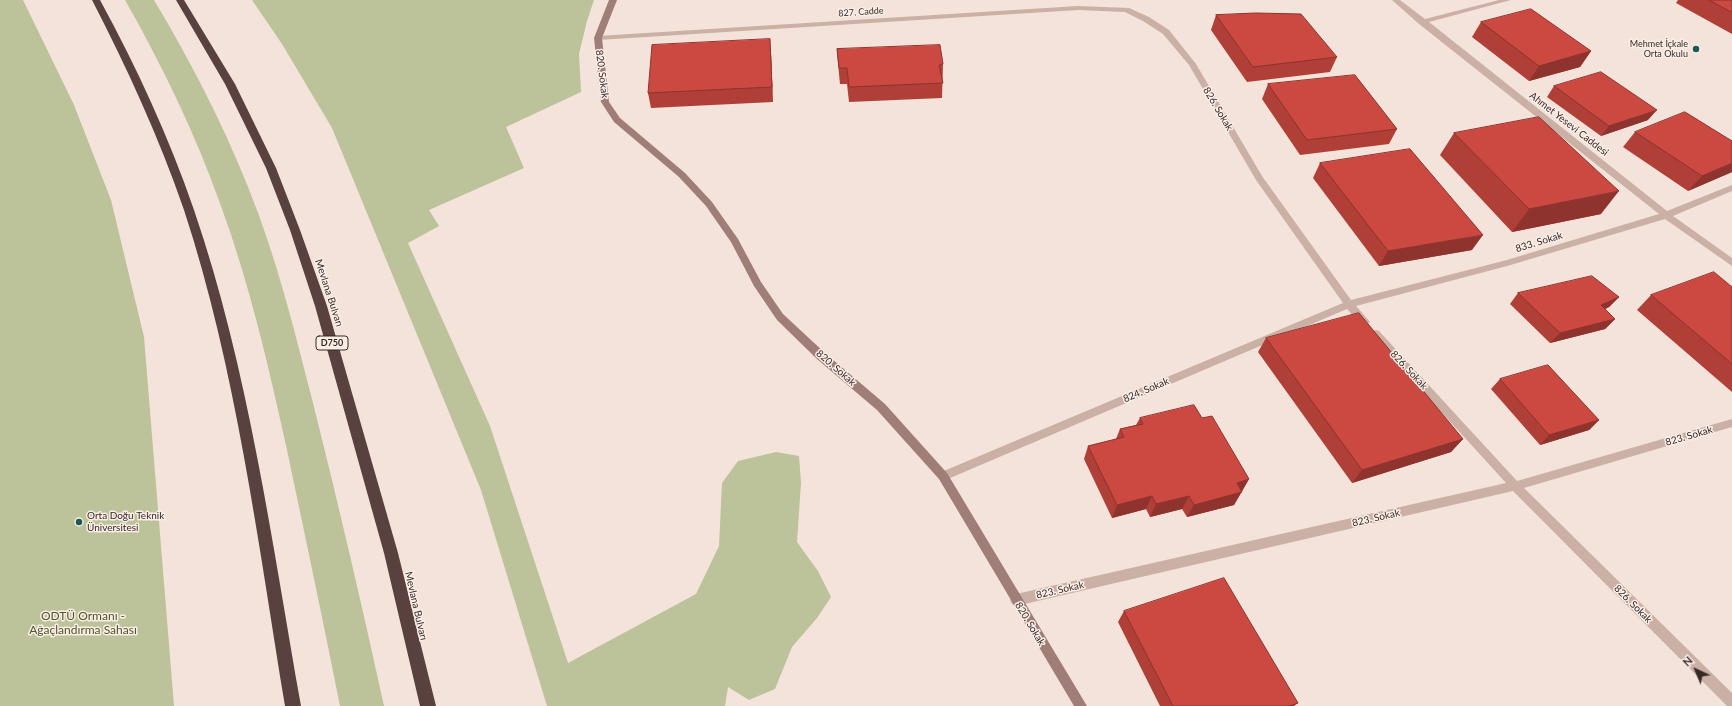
<!DOCTYPE html>
<meta charset="utf-8">
<style>
body{margin:0}
#map{position:relative;width:1732px;height:706px;overflow:hidden;background:#f3e3da;font-family:Lato,sans-serif}
canvas{display:block}
.north{position:absolute;left:1676px;top:650px;width:40px;height:40px;-webkit-text-stroke:3px #faeee7;paint-order:stroke;rotate:316deg;font-size:11px;font-weight:700;line-height:16px;text-align:center;color:#372927}
.north::after{content:'';display:block;margin:auto;width:14px;height:18px;background:#372927;clip-path:polygon(50% 0,100% 100%,50% 72%,0 100%)}
</style>
<div id="map">
<canvas width="1732" height="706"></canvas>
<div class="north">N</div>
</div>
<script>
const context = document.querySelector('canvas').getContext('2d');
context.lineJoin = 'round';
function paint(path, color) { context.fillStyle = color; context.fill(path, 'evenodd'); }
function strokePath(path, color, width, dash) { context.strokeStyle = color; context.lineWidth = width; context.lineCap = dash ? 'butt' : 'round'; context.setLineDash(dash || []); context.stroke(path); }
function label(font, color, halo, rows, align = 'center') {
  context.font = font + ' Lato,sans-serif'; context.lineWidth = 3; context.setLineDash([]); context.textBaseline = 'middle'; context.strokeStyle = halo; context.fillStyle = color; for (const [text, x, y, turn = 0] of rows) {
    context.save(); context.translate(x, y); context.rotate((+turn || 0) * Math.PI / 180); context.textAlign = isNaN(turn) ? turn : align; if (halo) context.strokeText(text, 0, 0); context.fillText(text, 0, 0); context.restore();
  }
}
paint(new Path2D(`
 M0,0H23L74,105L111,200L144,337L174,706H0Z
 M125,0H154C190,60 222,122 248,187C277,258 295,333 314,407C339,506 362,606 384,706H340C323,621 305,535 287,450C269,368 250,285 221,206C196,135 162,65 125,0Z
 M252,0H594L587,21L579,54L581,92L506,127L524,168L429,210L439,226L408,243L490,426L568,663L696,594L719,546L722,483L738,461L776,452L799,456L801,483L797,542L818,571L831,597L817,618L792,647L775,689L749,700L728,687L725,706H547L481,490L332,128L282,44Z`), '#bcc299');
paint(new Path2D(`
 M1392,0H1400L1425,19L1499,0H1511L1429,22L1667,211L1732,185V191L1673,216L1732,258V266L1665,219L1507,266L1356,306L1370,322L1365,326L1362,325L1347,309L943,481L939,479L937,476L939,473L1343,303L1256,180L1189,65L1163,34L1143,21L1125,12L1078,10L598,40L594,38L598,36L1078,6L1129,8L1149,17L1169,30L1196,64L1262,176L1351,300L1507,260L1659,214L1419,24Z
 M1376,330L1379,331L1517,481L1732,419V427L1524,488L1732,693V706H1727L1513,491L1016,606L1012,604L1010,600L1012,596L1016,594L1506,483L1373,337L1371,334L1373,331Z`), '#cbb0a6');
paint(new Path2D(`
 M609,0H617L602,38L609,102L620,118L685,173L712,202L738,239L761,282L783,314L825,353L885,404L947,473L1087,706H1074L939,479L877,410L817,359L777,320L754,286L731,242L706,206L679,177L614,122L601,102L594,38Z`), '#9f7e77');
paint(new Path2D(`
 M92,0H100C137,68 169,137 194,210C248,367 272,542 301,706H285C258,542 236,368 184,210C159,137 127,68 92,0Z
 M176,0H184L235,84L276,168L300,230L327,306L398,553L436,706H420L384,553L315,306L290,230L266,168L225,84Z`), '#58413e');
paint(new Path2D(`
 M1678,0H1732V34L1676,3Z
 M1216,15L1337,57L1330,72L1247,82L1211,30Z
 M1481,22L1591,51L1580,67L1529,81L1472,37Z
 M837,49L943,64L942,98L849,102L847,84H840L838,64Z
 M771,54L773,102L651,108L648,93Z
 M1268,84L1397,129L1389,144L1300,155L1262,99Z
 M1554,86L1648,120L1601,136L1547,97Z
 M1635,132L1732,172L1688,191L1623,147Z
 M1454,133L1601,214L1512,232L1440,155Z
 M1320,163L1472,250L1379,266L1313,178Z
 M1732,287V392L1637,310L1651,295Z
 M1518,293L1619,297L1609,307L1605,309L1615,319L1605,329L1550,343L1510,304Z
 M1266,338L1463,439L1451,452L1352,483L1258,352Z
 M1500,379L1599,420L1589,430L1540,445L1491,389Z
 M1140,418H1202L1249,479L1234,505L1187,517L1182,509L1150,517L1146,509L1112,518L1084,459L1088,446L1116,439L1120,429L1136,425Z
 M1124,611L1294,706H1160L1118,622Z`), '#af3f37');
paint(new Path2D(`
 M770,39L771,54L773,102L772,87Z
 M1591,51L1580,67L1529,81L1539,66Z
 M1657,110L1648,120L1601,136L1609,126Z
 M1732,163V172L1688,191L1702,176Z
 M1619,191L1601,214L1512,232L1529,209Z
 M1483,235L1472,250L1379,266L1388,251Z
 M1619,297L1609,307L1591,316L1601,305Z
 M1615,319L1605,329L1550,343L1560,333Z
 M1599,420L1589,430L1540,445L1549,435Z
 M1463,439L1451,452L1352,483L1362,470Z
 M1249,479L1234,505L1187,517L1194,505L1237,483Z
 M1152,496L1146,509L1112,518L1117,505Z
 M1189,496L1182,509L1150,517L1156,504Z
 M1298,703L1294,706H1289Z`), '#8e332d');
const building = new Path2D(`
 M1709,0H1732V12Z
 M1531,9L1591,51L1539,66L1481,22Z
 M1256,13L1301,14L1337,57L1253,67L1216,15Z
 M770,39L772,87L648,93L652,45Z
 M940,45L943,64L939,65L943,83L849,87L847,68H839L837,49Z
 M1601,72L1657,110L1609,126L1554,86Z
 M1355,75L1397,129L1307,140L1268,84Z
 M1685,112L1732,141V163L1702,176L1635,132Z
 M1539,117L1619,191L1529,209L1454,133Z
 M1410,149L1483,235L1388,251L1320,163Z
 M1714,272L1732,287V364L1651,295Z
 M1592,276L1619,297L1601,305L1615,319L1560,333L1518,293Z
 M1359,313L1463,439L1362,470L1266,338Z
 M1548,365L1599,420L1549,435L1500,379Z
 M1194,405L1202,418L1212,416L1249,479L1237,483L1242,492L1194,505L1189,496L1156,504L1152,496L1117,505L1088,446L1124,437L1120,429L1143,424L1140,418Z
 M1224,578L1298,703L1289,706H1173L1124,611Z`);
paint(building, '#cb4940');
strokePath(building, '#8e332d', 1);
for (const [x, y, r, color] of [
 [1696,49,4,"#1b5a53"],
 [79,522,4,"#1b5a53"]
]) { const dot = new Path2D(); dot.arc(x, y, r, 0, 2 * Math.PI); context.fillStyle = color; context.fill(dot); strokePath(dot, '#faeee7', 1.5); }
label('9px', '#372927', '#faeee7', [
 ["827. Cadde",861,12,-4]
]);
label('9px', '#372927', '#faeee7', [
 ["Mehmet İçkale",1688,44],
 ["Orta Okulu",1688,54]
], 'right');
for (const [x, y, w] of [
 [332,343,32]
]) { const box = new Path2D(); box.roundRect(x - w / 2, y - 7, w, 14, 3); context.fillStyle = '#faeee7'; context.fill(box); strokePath(box, '#372927', 1); }
label('bold 9px', '#372927', null, [
 ["D750",332,343]
]);
label('10px', '#372927', '#faeee7', [
 ["820. Sokak",602,74,83],
 ["826. Sokak",1218,109,59],
 ["Ahmet Yesevi Caddesi",1569,124,38],
 ["833. Sokak",1539,242,-17],
 ["Mevlana Bulvarı",329,293,72],
 ["820. Sokak",836,368,41],
 ["826. Sokak",1409,370,47],
 ["824. Sokak",1146,390,-23],
 ["823. Sokak",1689,436,-16],
 ["823. Sokak",1376,518,-13],
 ["823. Sokak",1060,590,-13],
 ["826. Sokak",1633,604,45],
 ["Mevlana Bulvarı",416,606,77],
 ["820. Sokak",1030,624,59]
]);
label('10px', '#372927', '#faeee7', [
 ["Orta Doğu Teknik",87,516],
 ["Üniversitesi",87,528]
], 'left');
label('12px', '#4e562a', '#faeee7', [
 ["ODTÜ Ormanı -",83,616],
 ["Ağaçlandırma Sahası",83,630]
]);
</script>
